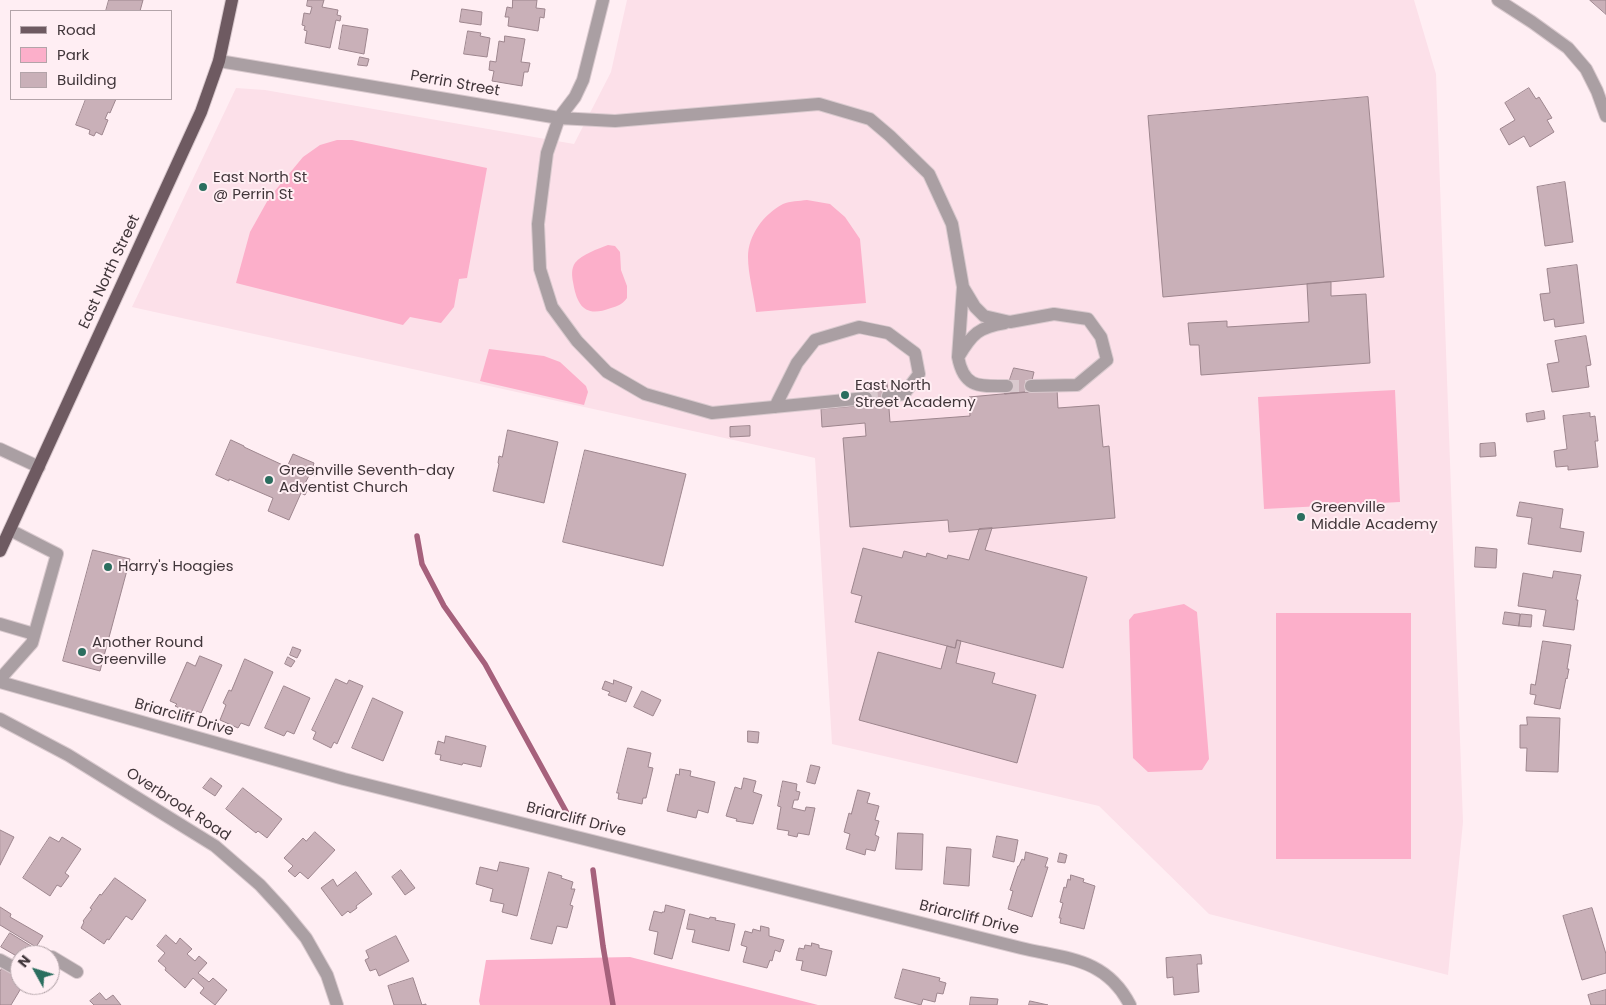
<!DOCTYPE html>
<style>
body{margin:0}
#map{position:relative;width:1606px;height:1005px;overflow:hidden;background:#ffeef3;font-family:Poppins,sans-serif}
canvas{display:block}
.legend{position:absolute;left:10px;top:10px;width:162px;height:90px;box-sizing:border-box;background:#ffeef3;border:1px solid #b3a4a9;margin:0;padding:6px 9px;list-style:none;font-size:15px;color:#41363a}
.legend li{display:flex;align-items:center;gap:10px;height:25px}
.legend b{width:25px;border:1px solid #b3a4a9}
.north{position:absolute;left:10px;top:945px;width:50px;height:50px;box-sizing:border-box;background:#ffeef3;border:1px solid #b3a4a9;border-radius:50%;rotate:309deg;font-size:14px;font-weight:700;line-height:20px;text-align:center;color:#41363a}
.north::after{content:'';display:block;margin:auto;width:18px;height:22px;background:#2b6e5f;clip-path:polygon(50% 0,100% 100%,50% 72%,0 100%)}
</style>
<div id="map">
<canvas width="1606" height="1005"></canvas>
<ul class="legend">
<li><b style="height:6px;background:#6e5a61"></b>Road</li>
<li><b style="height:14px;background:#fcafca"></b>Park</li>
<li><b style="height:14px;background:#c9b0b8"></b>Building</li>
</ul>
<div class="north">N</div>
</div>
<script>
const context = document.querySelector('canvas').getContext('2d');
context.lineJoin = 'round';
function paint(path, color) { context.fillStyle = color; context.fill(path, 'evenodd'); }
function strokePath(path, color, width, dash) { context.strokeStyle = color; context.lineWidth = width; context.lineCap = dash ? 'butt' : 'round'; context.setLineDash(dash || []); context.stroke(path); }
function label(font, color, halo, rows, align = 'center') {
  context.font = font + ' Poppins,sans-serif'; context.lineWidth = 4; context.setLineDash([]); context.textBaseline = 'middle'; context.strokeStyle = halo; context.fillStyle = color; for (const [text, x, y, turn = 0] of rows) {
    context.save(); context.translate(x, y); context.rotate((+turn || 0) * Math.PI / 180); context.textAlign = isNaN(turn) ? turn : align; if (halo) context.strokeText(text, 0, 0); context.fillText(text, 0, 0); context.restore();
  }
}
paint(new Path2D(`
 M627,0H1414L1436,74L1463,822L1448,975L1209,914L1099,806L832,744L815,458L132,307L236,88L265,90L574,144L611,72Z`), '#fce0e9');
paint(new Path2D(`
 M337,140H352L487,168L467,278L459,279L454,307L441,323L410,317L403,325L236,283L250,232L269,198L303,157L320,145Z
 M807,200L830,204L845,217L860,239L866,303L756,312C754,295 748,274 748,257C748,235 764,214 783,204C790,201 799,201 807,200Z
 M608,245L615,246L620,252L621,270L627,286V298C623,304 618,306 611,308C585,318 577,306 573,282C572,276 571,269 575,263C582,254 598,249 608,245Z
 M489,349L544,356L560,362L586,386L588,392L584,405L480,381Z
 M1395,390L1400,502L1264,509L1258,397Z
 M1184,604L1197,612L1209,759L1202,770L1148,772L1133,758L1129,620L1134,614Z
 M1276,613H1411V859H1276Z
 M630,957L818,1005H480L479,1001L486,960Z`), '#fcafca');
strokePath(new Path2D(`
 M417,536L422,564L444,606L485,664L568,815
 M593,870L603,946L613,1005`), '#a6617c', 5.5);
const building = new Path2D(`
 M109,0H143L140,11H106Z
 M308,0H324L322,7L338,10L337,15L341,16L340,21L336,20L330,48L305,43L307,31L304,30L305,26L302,25L304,13L310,14L312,7L307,6Z
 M513,0H537L536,8L545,9L544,18L540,17L538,31L508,26L509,17H505L507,7L512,8Z
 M1590,0H1606V14Z
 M462,9L482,12L481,25L460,22Z
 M343,25L368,29L364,54L339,49Z
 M468,31L481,33L480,36L490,38L487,57L464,54Z
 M505,36L525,39L521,62L530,63L528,72H524L522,86L492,81L494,71L489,70L490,61L496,62L499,41L504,42Z
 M360,57L369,59L367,66L358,65Z
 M1529,88L1536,99L1539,97L1552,118L1547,120L1554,132L1530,147L1524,136L1509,145L1500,129L1515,120L1505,103Z
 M1368,97L1384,277L1163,297L1148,116Z
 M86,99H116L110,113L108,112L105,119L108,120L102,135L96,132L94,136L89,134L90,130L76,125Z
 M1565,182L1573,242L1545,246L1537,187Z
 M1577,265L1584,323L1555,327L1554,319L1544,321L1540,294L1550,293L1547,269Z
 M1331,282V296L1366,294L1370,363L1201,375L1199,345H1190L1188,323L1227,321V327L1309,322L1307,284Z
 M1586,336L1591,365L1586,366L1589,387L1552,392L1547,364L1559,362L1555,341Z
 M1014,368L1034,372L1029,392L1005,394Z
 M887,382L890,422L970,416L969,397L1057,389L1058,408L1099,405L1103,447L1109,446L1115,518L949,532L948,520L850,527L843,438L866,436L865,423L822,427L821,409L867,405L865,384Z
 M1544,411L1545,419L1527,422L1526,414Z
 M1590,413V417L1595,416L1598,441H1595L1598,467L1568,470V466L1556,467L1554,451L1567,449L1563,416Z
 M750,426V436L730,437V427Z
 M508,430L558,442L544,503L493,491L499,464L498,463L499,456L502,457Z
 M231,440L244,446V447L287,467L293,454L314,463L313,466L318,468L315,476L310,474L304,485L309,487L305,495L301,493L289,520L268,511L273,498L229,479V481L216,475Z
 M1495,443L1496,456L1480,457V444Z
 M585,450L686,474L663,566L563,542Z
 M1520,502L1563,509L1560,528L1584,532L1581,552L1528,544L1532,518L1517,516Z
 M992,528L985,550L1087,577L1063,668L957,640L955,648L855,622L862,596L851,593L863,548L902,558L904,551L926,557L927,553L947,559L948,555L969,560L979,529Z
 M1476,547L1497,549L1496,568L1475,567Z
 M93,550L130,559L100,671L63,661Z
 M1554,571L1581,575L1576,600H1578L1574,630L1543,626L1546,610L1518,606L1523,573L1552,578Z
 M1505,612L1520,614L1519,626L1503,624Z
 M1521,614L1532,615L1531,627L1519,626Z
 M957,640L961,641L956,663L995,673L992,683L1036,695L1017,763L859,720L878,652L941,669L947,646L955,648Z
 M1543,641L1571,645L1567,669H1569L1567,679L1566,678L1560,709L1534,704L1536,695L1530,694L1531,684L1535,685Z
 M293,647L301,650L297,658L290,655Z
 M200,656L222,665L201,713L197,711L195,715L175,706L177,704L170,701L187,662L195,666Z
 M288,657L295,661L291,667L285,664Z
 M245,659L273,672L249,726L241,723L238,728L220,720L226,705L223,703L229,690L231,691Z
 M336,679L347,684L349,680L363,686L337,744L334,742L331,748L313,739L316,732L312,730Z
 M614,680L632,687L626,702L608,695L610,692L602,689L605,681L613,684Z
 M284,686L310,698L294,734L287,731L284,736L265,728Z
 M642,691L661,700L653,716L634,707Z
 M373,698L403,712L383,761L352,748Z
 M1527,717L1560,718L1558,772L1526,771L1527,748H1520V725H1527Z
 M748,731L759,732L758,743L748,742Z
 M446,736L486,746L481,767L463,763L462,765L440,760L441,755L435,754L438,741L444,743Z
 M628,748L651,753L648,767L653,768L646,798H643L642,804L618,799L619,793H617Z
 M811,765L820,767L815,784L807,782Z
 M680,769L691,771L690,776L715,782L708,813L698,810L696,818L667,811L676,774L679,775Z
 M211,778L222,786L215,796L203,788Z
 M744,778L756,781L753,792L762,795L753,824L736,821L737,819L726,816L735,787L741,789Z
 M783,781L797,784L796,791L800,792L798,800H794L792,808L805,811L806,807L815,808L809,835L798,833L797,837L788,835L789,831L777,829L781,807L778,806Z
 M243,788L282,819L267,838L258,831L256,833L226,809Z
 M858,790L870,793L867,803L879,806L875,820L879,821L875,835L879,837L875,851L866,849L865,855L846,849L850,834L844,832L849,813L851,814Z
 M0,830L14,837L0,865Z
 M315,832L335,850L308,879L300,872L295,877L288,871L293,866L284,858L303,838L306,841Z
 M898,833L923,834L922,870L896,869Z
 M997,836L1018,840L1014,862L993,857Z
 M50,837L59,842L62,837L81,849L65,873L69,876L61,887L57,885L50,896L23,878Z
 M947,847L971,849L969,886L944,884Z
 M1026,852L1048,858L1045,867H1048L1032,917L1008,909L1013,891L1010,890L1018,866H1019L1022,859L1024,860Z
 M1060,853L1067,855L1065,863L1058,862Z
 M500,862L529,868L517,916L502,912L504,904L490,901L493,889L476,884L480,867L497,871Z
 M401,870L415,888L405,895L392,877Z
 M356,872L372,894L356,906L357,908L350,913L348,911L342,916L321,888L333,879L337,886Z
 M549,872L562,876L561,878L573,882L571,889H575L570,905L573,906L567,928L557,926L552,944L531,939Z
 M1071,875L1084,879L1083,882L1095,886L1084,929L1060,923L1061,918H1059L1063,903L1060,902L1064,887L1066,888L1068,879L1070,880Z
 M115,878L146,900L132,920L126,916L109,940L107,939L104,944L81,928L84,922L83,921L92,909L90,908L100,894L101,895Z
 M666,905L685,910L672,959L654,954L658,932L649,930L654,911L662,913V912H664Z
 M0,907L11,914L10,917L43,936L36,947L0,925Z
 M1592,908L1606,954V973L1582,980L1563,916Z
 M690,914L709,919L710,917L716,918L715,920L735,924L729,951L692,942L695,930L687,929Z
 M761,926L769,928V936L784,940L780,952L775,950L772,961L770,960L767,968L743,962L747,947L741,945L745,931L752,933L753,929L760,931Z
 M10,933L31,946L25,955H20V958L1,947Z
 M166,935L176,944L180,938L192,949L187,954L195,961L199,956L207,963L198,973L209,982L213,978L227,990L215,1005L200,993L204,988L193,978L185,988L165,970L166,968L158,961L165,953L157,946Z
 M396,936L409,961L379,976L376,969L370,971L365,960L369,958L366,951Z
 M812,943L819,945V948L832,951L826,976L801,970L803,961L796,960L799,948L804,949L805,945L811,946Z
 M1201,955L1202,964H1197L1199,992L1174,995L1173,977L1167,978L1166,958Z
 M2,968L20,978V985H23L11,1005H0V972Z
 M903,969L940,978L939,981L946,983L943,994L937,993L935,1002L923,999L921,1005L895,998Z
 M413,978L422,1005L426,1004V1005H394L388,986Z
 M1606,990V1005H1591L1588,995Z
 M100,993L106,1000L113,995L121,1005H94L90,1001Z
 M971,997L998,999L997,1005H970Z
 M1030,1001L1048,1005H1029Z`);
paint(building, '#c9b0b8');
strokePath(building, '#9e868e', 1);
strokePath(new Path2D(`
 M1007,386H1031
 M866,398L888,396`), '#d9c9ce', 12, [12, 6]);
const minor = new Path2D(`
 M1498,0L1532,22L1568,48L1586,69L1597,91L1606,116
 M219,61L559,118L575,97L583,80L603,0
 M959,356C972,334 979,327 1005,323
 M1007,386C980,386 964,389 958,357L963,287L975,307L984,316L1010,322L1054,314L1088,319L1101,337L1107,360L1077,385L1031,386
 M866,398L712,413L645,394L607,372L577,341L552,307L540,269L538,224L547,153L559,118L615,121L819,104L870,119L890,136L929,174L952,224L963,287
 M775,407L797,363L815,340L859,327L888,333L915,353L919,374L904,394L888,396
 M0,449L39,467
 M0,624L34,634
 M0,679L32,643L57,554L10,530
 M0,682L344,779L1021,948C1067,959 1106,958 1130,1005
 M0,719L68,755L215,846L260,885L283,910L306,938L327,975L337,1005
 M50,958L52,957L77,972
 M0,960L20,971`);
const major = new Path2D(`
 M0,551L201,112L219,61L232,0`);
strokePath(minor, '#d9c9ce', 14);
strokePath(major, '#d9c9ce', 14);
strokePath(minor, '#aa9fa3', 12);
strokePath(major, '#6e5a61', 12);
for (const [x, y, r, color] of [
 [203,187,5,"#2b6e5f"],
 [845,395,5,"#2b6e5f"],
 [269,480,5,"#2b6e5f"],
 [1301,517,5,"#2b6e5f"],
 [108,567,5,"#2b6e5f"],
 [82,652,5,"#2b6e5f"]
]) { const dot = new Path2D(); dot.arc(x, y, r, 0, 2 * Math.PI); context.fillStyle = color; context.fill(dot); strokePath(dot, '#ffeef3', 2); }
label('15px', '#41363a', '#ffeef3', [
 ["Perrin Street",455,84,10],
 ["East North Street",110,272,-65],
 ["Briarcliff Drive",184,718,16],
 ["Overbrook Road",178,805,33],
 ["Briarcliff Drive",576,820,14],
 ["Briarcliff Drive",969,918,14]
]);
label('15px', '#41363a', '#ffeef3', [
 ["East North St",213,178],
 ["@ Perrin St",213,195],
 ["East North",855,386],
 ["Street Academy",855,403],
 ["Greenville Seventh-day",279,471],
 ["Adventist Church",279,488],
 ["Greenville",1311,508],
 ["Middle Academy",1311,525],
 ["Harry's Hoagies",118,567],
 ["Another Round",92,643],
 ["Greenville",92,660]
], 'left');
</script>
